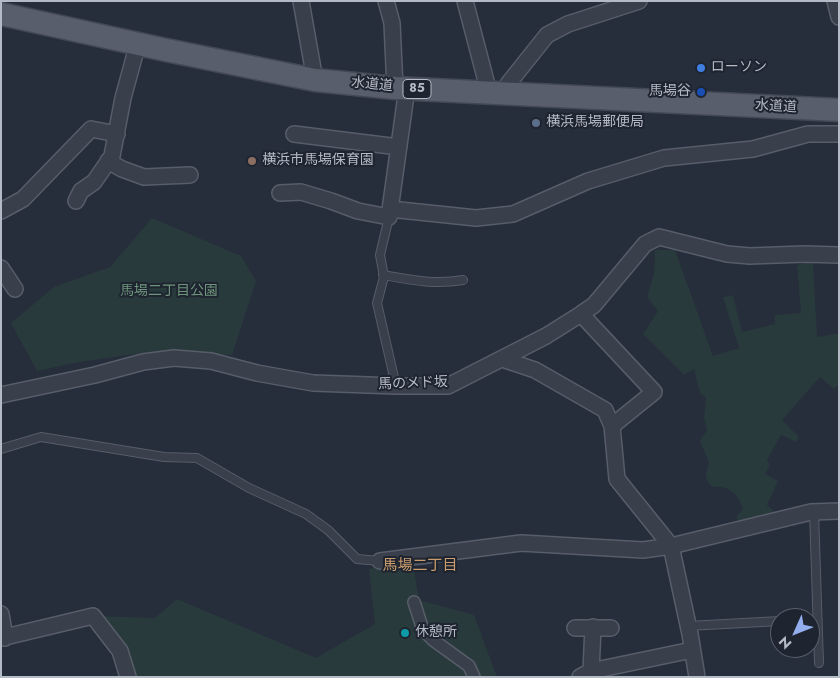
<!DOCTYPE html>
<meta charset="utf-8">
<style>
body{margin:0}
#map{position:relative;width:840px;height:678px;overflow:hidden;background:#262d3b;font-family:Jost,sans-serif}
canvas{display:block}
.frame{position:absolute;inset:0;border:2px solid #b5bac7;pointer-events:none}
.north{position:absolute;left:770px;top:608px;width:50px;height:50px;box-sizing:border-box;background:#1e2430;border:1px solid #5a606c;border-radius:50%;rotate:226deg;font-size:14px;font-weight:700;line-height:20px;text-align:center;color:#b5bac7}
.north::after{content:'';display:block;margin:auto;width:18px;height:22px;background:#92aeee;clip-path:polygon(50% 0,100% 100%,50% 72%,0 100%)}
</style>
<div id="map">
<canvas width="840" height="678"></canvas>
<div class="frame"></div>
<div class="north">N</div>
</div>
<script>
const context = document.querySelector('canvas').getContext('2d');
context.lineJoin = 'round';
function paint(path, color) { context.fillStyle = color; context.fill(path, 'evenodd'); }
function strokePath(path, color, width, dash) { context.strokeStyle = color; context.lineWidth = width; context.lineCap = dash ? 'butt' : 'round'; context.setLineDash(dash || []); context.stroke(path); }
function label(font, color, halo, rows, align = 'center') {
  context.font = font + ' Jost,"Noto Sans JP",sans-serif'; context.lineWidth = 4; context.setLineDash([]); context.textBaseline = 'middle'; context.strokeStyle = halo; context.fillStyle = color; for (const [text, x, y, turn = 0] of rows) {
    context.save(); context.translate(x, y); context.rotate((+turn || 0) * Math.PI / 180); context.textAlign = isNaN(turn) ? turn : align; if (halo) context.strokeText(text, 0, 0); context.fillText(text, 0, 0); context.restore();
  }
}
paint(new Path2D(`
 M152,218L241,256L256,281L232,355L150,352L79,362L37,371L11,323L54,287L110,267Z
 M655,250H675L713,356L739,348L723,297L733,295L742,332L775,324V315L801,313L797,265L813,262L817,337L839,333V384L834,389L820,377L782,420L799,437L796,442L781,435L767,460L770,465L765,474L778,481L767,505L777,514L737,524V515L743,510C739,494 729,485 712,487C704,478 705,474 709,463L700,441L707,430L704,419L706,398L700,393L694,369L684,375L643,334L658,311L647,297L654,274Z
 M413,564L419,600L474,615L497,677H128L93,616L155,618L177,599L316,658L375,624L369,569Z`), '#293a3d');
const service = new Path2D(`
 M389,217L380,255L384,277L377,303L396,386
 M383,275C411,280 435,285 463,280
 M1,449L41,437L164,457L197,458L249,488L306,514L328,530L357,559L380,561
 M814,512L819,663
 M688,626L780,621`);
const pedestrian = new Path2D(`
 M414,602L423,630L433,640L469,666L474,677`);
const minor = new Path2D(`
 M301,1L315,80
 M386,1L392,23L395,88
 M465,1L486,81L485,92
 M835,1L839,17
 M507,93L508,84L547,35L568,24L639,1
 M294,134L399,147
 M108,161L122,169L144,177L190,175
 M280,193L301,192L331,201L358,211L389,217L407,88
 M76,201L81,191L94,182L112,156L123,98L138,43
 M390,209L476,218L513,214L588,181L664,158L753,149L808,134H839
 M1,211L23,199L91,129L117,134
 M1,268L15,289
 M581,314L654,392L612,426
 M502,359L535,370L605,410L612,426L617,479L671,546L690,634L697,677
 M1,395L95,375L143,362L174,358L211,361L257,373L313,383L396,386H448L546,336L581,314L594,305L645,244L659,237L727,254L750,256L804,254L839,255
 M380,561L521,543L643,550L671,546L811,512L839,511
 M1,614L5,638
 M575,628H611
 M1,638L93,616L120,651L128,677
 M591,671L593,627
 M580,677L591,671L692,650`);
const primary = new Path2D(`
 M1,14L166,50L315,80L395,88L839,110`);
strokePath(service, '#575d69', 10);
strokePath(pedestrian, '#575d69', 14);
strokePath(minor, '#575d69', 18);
strokePath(primary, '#424854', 25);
strokePath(service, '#393f4b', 8);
strokePath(pedestrian, '#393f4b', 11);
strokePath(minor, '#393f4b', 15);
strokePath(primary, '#585e6b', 22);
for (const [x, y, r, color] of [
 [701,68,5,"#3f7fe0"],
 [701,92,5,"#1a4fb4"],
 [536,123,5,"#5c6f8a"],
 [252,161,5,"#8d6e63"],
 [405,633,5,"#0f9aa8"]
]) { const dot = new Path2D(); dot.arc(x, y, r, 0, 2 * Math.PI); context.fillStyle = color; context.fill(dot); strokePath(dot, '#1e2430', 2); }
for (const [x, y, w] of [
 [417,89,28]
]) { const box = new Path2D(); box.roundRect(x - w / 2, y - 9.5, w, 19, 4); context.fillStyle = '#1e2430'; context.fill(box); strokePath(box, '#b5bac7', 1); }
label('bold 12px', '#b5bac7', null, [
 ["85",417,89]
]);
label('14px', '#b5bac7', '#1e2430', [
 ["ローソン",711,68],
 ["馬場谷",691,92,"right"],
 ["横浜馬場郵便局",546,123],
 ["横浜市馬場保育園",262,161],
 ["休憩所",415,633]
], 'left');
label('14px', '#b5bac7', '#1e2430', [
 ["水道道",372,85,6],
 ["水道道",776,107,3],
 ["馬のメド坂",413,384,-2]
]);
label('14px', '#6e957b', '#1e2430', [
 ["馬場二丁目公園",169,292]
]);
label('15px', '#cb9d6c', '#1e2430', [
 ["馬場二丁目",420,566]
]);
</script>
